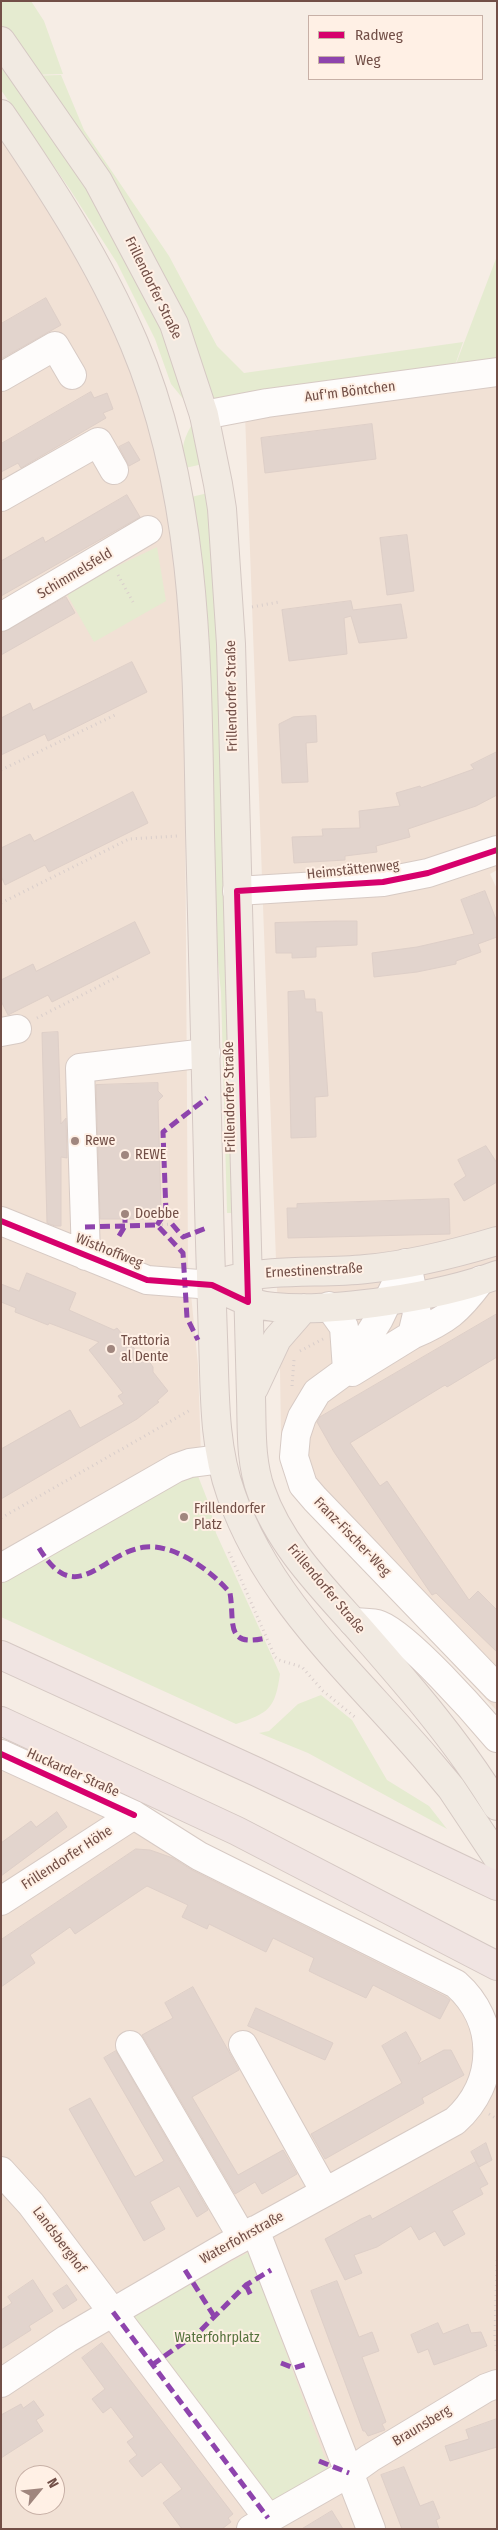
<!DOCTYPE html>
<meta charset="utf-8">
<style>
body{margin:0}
#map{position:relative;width:498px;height:2530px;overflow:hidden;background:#f6ede5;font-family:"Fira Sans Condensed",sans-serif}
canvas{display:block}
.frame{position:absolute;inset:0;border:2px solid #724f47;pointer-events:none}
.legend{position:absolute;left:308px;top:15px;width:175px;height:65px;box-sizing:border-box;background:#fff0e5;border:1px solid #c7b0a6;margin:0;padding:6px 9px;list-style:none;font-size:15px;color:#724f47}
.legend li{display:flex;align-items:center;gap:10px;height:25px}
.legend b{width:25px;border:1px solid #c7b0a6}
.north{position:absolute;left:15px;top:2465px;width:50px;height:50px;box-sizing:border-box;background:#fff0e5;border:1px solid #c7b0a6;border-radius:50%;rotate:62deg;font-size:14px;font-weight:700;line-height:20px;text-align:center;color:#724f47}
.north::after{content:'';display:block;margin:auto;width:18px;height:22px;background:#a0867e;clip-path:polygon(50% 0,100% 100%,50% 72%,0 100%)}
</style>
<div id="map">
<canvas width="498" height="2530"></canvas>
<div class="frame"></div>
<ul class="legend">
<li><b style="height:6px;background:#d6006c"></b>Radweg</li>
<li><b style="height:6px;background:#8e44ad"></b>Weg</li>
</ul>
<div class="north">N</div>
</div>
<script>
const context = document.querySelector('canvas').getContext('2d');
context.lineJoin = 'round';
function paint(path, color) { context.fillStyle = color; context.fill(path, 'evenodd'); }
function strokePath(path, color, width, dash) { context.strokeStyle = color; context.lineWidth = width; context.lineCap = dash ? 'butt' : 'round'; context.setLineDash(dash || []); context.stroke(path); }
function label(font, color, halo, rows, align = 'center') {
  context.font = font + ' "Fira Sans Condensed",sans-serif'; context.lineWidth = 4; context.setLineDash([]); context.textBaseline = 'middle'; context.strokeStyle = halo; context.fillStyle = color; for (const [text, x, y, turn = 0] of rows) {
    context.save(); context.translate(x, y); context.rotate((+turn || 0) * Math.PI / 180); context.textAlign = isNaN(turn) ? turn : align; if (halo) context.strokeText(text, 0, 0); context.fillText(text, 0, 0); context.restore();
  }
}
paint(new Path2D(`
 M1,119L58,203L158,426L184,623L188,1264L198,1365L201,1457L1,1554Z
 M497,376V870L490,874L497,889V1711L333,1535L296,1489L281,1434L280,1369L245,414Z
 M1,1750L473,1985L497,2018V2529H1ZM25,2475H55V2505H25Z`), '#f1e1d5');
paint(new Path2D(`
 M1,1H31L44,21L63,74L27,75L1,39Z
 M1,64L86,182L165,335L187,399L184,400L171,384L155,339L117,263L71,191L1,90Z
 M61,75L84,130L169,256L217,346L244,373L463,342L451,377L497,256V371L205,413L176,325L26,76Z
 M191,426L193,427L203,464L185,468C181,451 182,442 191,426Z
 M208,493L215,552L235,1213H227L221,992L214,924L191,497Z
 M157,547L166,601L94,642L65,591Z
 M187,1473L198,1476L209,1504L216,1533L280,1674C275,1709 269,1713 236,1724L1,1617V1577Z
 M321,1695L352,1720L387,1780L429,1806L447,1829L308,1753L259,1733L269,1731L298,1704Z
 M249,2252L329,2469L266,2506L126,2318Z`), '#e5ebd0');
const building = new Path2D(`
 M46,298L61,325L1,359V324Z
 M91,392L94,398L107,393L113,409L103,413L106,418L21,468L18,463L1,472V444Z
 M372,424L376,459L265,473L261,438Z
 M129,442L140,460L129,466L119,447Z
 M127,495L140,517L1,596V561L43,537L45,542Z
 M407,535L414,591L387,595L380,538Z
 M66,597L75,613L1,655V634Z
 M351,601L353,610L401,604L407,638L359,643L351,616L344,618L347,654L289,661L282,610Z
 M132,662L147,692L48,741L45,734L1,755V718L30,703L33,710Z
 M316,716L317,742L306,743L308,782L282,783L279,724L293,717Z
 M497,752V795L476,806L408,829L410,837L376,846L377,852L345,856V860L294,863L292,837L323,836L322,829L360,828L359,811L400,806L396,793L420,786L421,788L474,769L471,765Z
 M133,792L148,823L49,872L45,865L5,885L1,876V848L30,834L34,841Z
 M485,891L497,922V937L478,944L481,952L456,961V964L417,972L374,977L372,953L417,947L474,934L461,900Z
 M338,921H357V945L316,947V957L292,958V953H276L275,923Z
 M135,922L150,953L52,1002L48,995L8,1015L1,1001V980L33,964L36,971Z
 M304,991L305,999H315L316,1012H322L328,1096L315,1097L316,1137L291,1138L288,992Z
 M58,1032L61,1124L66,1118L67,1158L61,1157V1226H55L47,1223L42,1033Z
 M158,1083V1091L163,1096L158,1101L161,1208L152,1219H100L96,1085Z
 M486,1146L497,1163V1182L464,1201L454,1184L466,1176L458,1160Z
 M449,1199L450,1234L288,1238L287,1208H297V1204Z
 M27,1273L76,1293L69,1310L114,1330L117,1328L144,1360H148L153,1367V1372L168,1391L157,1401L159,1402L137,1419L1,1499V1449L70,1410L80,1428L124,1404L118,1396L123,1393L89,1350L99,1342L49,1323L48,1325L15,1312L16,1308L1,1302V1284L19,1291Z
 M497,1314V1357L447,1387L445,1385L350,1443L380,1486L387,1481L469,1600L478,1591L497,1610V1652L436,1593L432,1595L334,1452L317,1422L320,1417Z
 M57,1812L67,1827L1,1876V1843L31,1821L36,1827Z
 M136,1849L150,1850L173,1858L192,1870L446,1997L450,2000L440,2019L373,1985L366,1998L319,1976L309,1971L314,1958L273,1938L266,1952L209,1924L207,1929L182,1917L188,1905L147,1886L75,1934L70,1927L30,1955L35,1963L1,1987V1940Z
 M193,1987L239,2070L192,2097L238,2175L283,2150L297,2174L262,2194L255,2182L235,2194L142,2035L173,2018L165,2003Z
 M256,2008L333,2043L325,2060L248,2026Z
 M406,2032L421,2059L418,2064L444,2050H451L464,2075L422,2098L424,2103L325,2159L311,2134L402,2083L382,2046Z
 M116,2051L208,2210L197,2217L179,2186L150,2202L165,2229L144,2241L69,2109L90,2098L135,2177L164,2161L104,2058Z
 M486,2143L492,2160L479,2167L471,2152Z
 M476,2162L488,2184L480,2188L483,2194L452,2211L465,2234L444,2246L435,2231L419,2240L411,2226L377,2247L354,2255L362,2273L345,2280L325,2239L361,2219L370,2215L372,2219Z
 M33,2280L53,2311L29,2326L31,2330L1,2349V2310L12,2303L8,2297Z
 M337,2281L359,2337L372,2332L379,2351L362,2357L386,2422L382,2424L385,2430L368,2436L365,2431H363L311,2291Z
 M67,2285L77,2300L63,2309L53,2294Z
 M438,2323L443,2334L468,2324L471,2333L481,2332L487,2346L434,2365L428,2349L418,2353L411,2335Z
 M102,2343L233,2514L228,2518L231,2522L222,2529H182L163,2503L182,2489L161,2462L142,2477L129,2461L137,2455L127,2442L134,2437L111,2407L103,2413L92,2399L105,2389L82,2358Z
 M34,2401L44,2415L36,2420L43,2431L1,2458V2415L21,2404L23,2408Z
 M497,2419V2447L450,2461L445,2446L469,2439L466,2430Z
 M404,2467L420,2506L433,2501L440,2518L436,2520L439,2529H402L381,2475Z
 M332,2511L343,2529H302Z`);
paint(building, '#e2d4cd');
strokePath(building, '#decfc8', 1);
const minor = new Path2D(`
 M1,377L55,346L72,375
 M204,415L267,403L497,372
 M1,497L98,442L114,470
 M1,617L148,530
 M237,891L383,882L428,873L497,850
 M1,1032L17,1029
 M1,1221L147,1280L212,1285
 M86,1256L80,1068L206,1053
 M406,1263L379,1319L347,1370L317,1392L302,1417L296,1435L294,1457L303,1485L315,1499L497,1688
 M329,1306L344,1327L347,1370
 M412,1335C447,1320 458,1311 481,1280
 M347,1370L352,1372L412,1335L417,1314L409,1274
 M1,1568L176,1468L190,1463L221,1459
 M353,1622C361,1623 372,1622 380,1625C408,1636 476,1713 497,1738
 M1,1754L134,1815L199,1856L456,1984C498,2021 498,2082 455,2121L225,2247L67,2339L1,2383
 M1,1901L134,1815
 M130,2045L242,2237
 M243,2045L325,2192
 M1,2171L31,2204L268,2518
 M255,2230L371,2529
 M251,2529L349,2473L370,2458L486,2388L497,2384`);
const major = new Path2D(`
 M1,41L98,181L174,324L204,415L218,484L222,509L231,644L251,1397C252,1427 250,1461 261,1491C280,1546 324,1589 362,1632C410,1687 459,1743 497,1806
 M1,114C51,187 99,261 134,343C199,497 197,668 200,832C202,941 206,1050 208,1159C209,1219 211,1277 213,1337C215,1389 213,1444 231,1494C268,1602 359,1679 430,1763L451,1788L497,1857
 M230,1280C275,1268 321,1274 366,1269C411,1265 454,1254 497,1241
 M231,1294C245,1301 259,1306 274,1307C334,1313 441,1296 497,1275
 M254,1388L277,1339L304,1308`);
const highway = new Path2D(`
 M1,1655L257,1772L497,1886
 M1,1721L237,1831L497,1966`);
strokePath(minor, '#d7cac4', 30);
strokePath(major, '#d5c8c3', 30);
strokePath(highway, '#d5c8c3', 30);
strokePath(new Path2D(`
 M118,575L133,602
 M252,607L279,602
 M1,770L115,715
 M1,903L129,839L177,836
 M37,1018L119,976
 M157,1225L172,1224
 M300,1351L323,1339
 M292,1386L294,1360
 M1,1518L192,1409
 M229,1552L275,1657L279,1660L302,1667L323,1691L356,1718
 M489,2114L497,2119
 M497,2260L495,2336L497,2355`), '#d9cecb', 3, [1, 4]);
strokePath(minor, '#fefcfb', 28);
strokePath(major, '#f1eae2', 28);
strokePath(highway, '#f0e4e2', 28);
strokePath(new Path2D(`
 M172,1224L183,1237L209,1227
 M157,1225L166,1212L163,1132L207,1098
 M85,1227L157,1225L183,1253L187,1318L198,1340
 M119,1236L125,1226V1218
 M39,1548C77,1611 102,1551 146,1547C175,1544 213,1572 230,1593C235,1622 224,1648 266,1638
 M185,2270L214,2316
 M246,2285L252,2298
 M113,2312L268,2518
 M281,2363L294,2368L307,2364
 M152,2365L200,2331L246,2285L271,2270
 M319,2461L349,2473`), '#8e44ad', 5, [10, 5]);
strokePath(new Path2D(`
 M1,1221L147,1280L212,1285L248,1302L237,891L383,882L428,873L497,850
 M1,1754L134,1815`), '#d6006c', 6);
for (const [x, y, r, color] of [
 [75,1141,5,"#a0867e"],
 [125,1155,5,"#a0867e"],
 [125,1214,5,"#a0867e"],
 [111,1349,5,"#a0867e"],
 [184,1517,5,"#a0867e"]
]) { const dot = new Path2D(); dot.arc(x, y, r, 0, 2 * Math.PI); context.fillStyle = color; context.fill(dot); strokePath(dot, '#fff0e5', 2); }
label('14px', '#724f47', '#fff0e5', [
 ["Frillendorfer Straße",153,288,64],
 ["Auf'm Böntchen",350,392,-7],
 ["Schimmelsfeld",75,574,-31],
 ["Frillendorfer Straße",232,696,-91],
 ["Heimstättenweg",353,870,-6],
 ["Frillendorfer Straße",230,1097,-91],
 ["Wisthoffweg",109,1251,22],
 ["Ernestinenstraße",314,1271,-3],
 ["Franz-Fischer-Weg",352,1537,46],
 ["Frillendorfer Straße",326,1589,50],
 ["Huckarder Straße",73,1773,24],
 ["Frillendorfer Höhe",67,1858,-33],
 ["Waterfohrstraße",242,2238,-29],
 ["Landsberghof",59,2240,53],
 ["Braunsberg",422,2426,-31]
]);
label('14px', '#724f47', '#fff0e5', [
 ["Rewe",85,1141],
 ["REWE",135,1155],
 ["Doebbe",135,1214],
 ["Trattoria",121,1341],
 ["al Dente",121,1357],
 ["Frillendorfer",194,1509],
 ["Platz",194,1525]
], 'left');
label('14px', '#56723d', '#fff0e5', [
 ["Waterfohrplatz",217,2338]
]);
</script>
